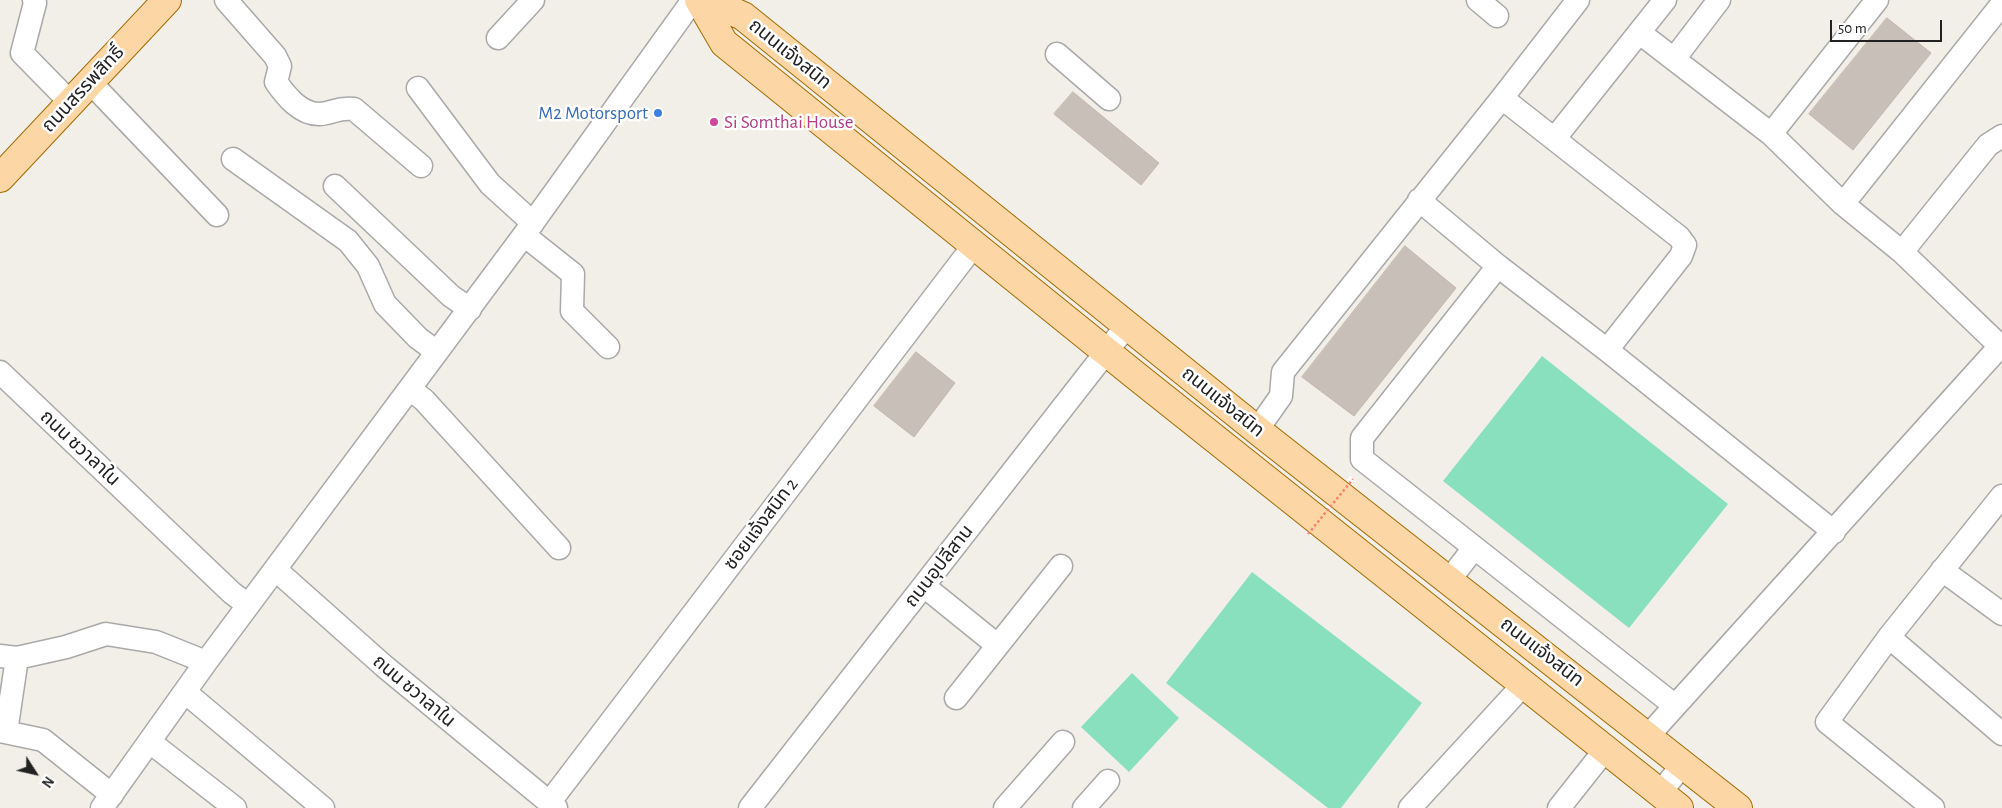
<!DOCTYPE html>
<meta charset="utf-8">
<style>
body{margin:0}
#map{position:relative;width:2002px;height:808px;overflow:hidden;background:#f2efe9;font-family:"Alegreya Sans",sans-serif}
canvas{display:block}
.north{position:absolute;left:10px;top:748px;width:50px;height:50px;-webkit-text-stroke:4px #fff;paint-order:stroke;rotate:125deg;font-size:14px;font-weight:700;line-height:20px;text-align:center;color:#222}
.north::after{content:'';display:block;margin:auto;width:18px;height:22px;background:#222;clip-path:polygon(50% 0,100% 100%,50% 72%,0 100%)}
.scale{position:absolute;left:1830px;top:20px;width:112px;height:22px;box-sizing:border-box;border:2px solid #222;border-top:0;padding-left:6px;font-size:15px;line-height:18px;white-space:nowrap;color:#222;-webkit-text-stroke:4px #fff;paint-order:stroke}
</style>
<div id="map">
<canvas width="2002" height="808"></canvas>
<div class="north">N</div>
<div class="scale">50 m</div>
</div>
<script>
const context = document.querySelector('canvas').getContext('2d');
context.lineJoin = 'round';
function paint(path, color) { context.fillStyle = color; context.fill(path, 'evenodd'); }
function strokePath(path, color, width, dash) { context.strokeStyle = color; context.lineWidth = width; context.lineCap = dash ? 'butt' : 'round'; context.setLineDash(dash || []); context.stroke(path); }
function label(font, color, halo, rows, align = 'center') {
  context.font = font + ' "Alegreya Sans","Noto Sans Thai",sans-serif'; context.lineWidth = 5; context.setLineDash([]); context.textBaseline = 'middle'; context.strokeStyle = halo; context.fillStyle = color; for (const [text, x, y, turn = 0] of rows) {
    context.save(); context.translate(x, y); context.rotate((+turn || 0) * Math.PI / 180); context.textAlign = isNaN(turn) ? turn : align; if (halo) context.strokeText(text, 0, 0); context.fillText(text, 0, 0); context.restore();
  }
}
paint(new Path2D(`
 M1542,356L1728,504L1629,628L1443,481Z
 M1252,572L1422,703L1341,808H1328L1166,683Z
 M1132,673L1179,718L1129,772L1081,727Z`), '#88e0be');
paint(new Path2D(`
 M1350,476L1355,480L1311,536L1306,532Z`), '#fff');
const building = new Path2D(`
 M1887,18L1931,53L1853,150L1809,114Z
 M1073,92L1159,163L1141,185L1054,114Z
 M1405,246L1456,288L1354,416L1302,377Z
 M916,352L955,383L914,437L874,406Z`);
paint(building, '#c7bfb8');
strokePath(building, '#c4b6ab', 1);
const minor = new Path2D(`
 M34,0L35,3L22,53L70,102
 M226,0L275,56L280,66L276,82C286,96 300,114 319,114C332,114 336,107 354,109L421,166
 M1478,0L1497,16
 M1640,33L1771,134L1843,204L1902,252L2000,346
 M498,38L533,0
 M1057,54L1109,99
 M1674,59L1719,0
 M90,82L217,215
 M418,88L490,184L533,223
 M1502,98L1679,237L1685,245L1681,256L1607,350
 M1771,134L1877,0
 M1555,138L1665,0
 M233,159L348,241L368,266L385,304L418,338L437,352
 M335,186L451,296L470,309
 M1419,200L1498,266L1607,350L1834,532
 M1843,204L2002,4
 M524,235L573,274L572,311L608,347
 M1902,252L1988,145L2002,136
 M1498,266L1362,438V459L1674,705
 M0,372L232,593L248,605
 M410,389L424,400L559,548
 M1257,430L1281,396L1283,372L1502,98L1578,0
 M276,570L384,666L556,808
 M1942,570L2002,614
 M1450,579L1474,548
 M924,586L997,645
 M1889,637L2002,734
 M0,656L17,658L66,647L106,634L156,642L206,662
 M185,692L323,808
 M956,698L1061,566
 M0,731L43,740L112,795
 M6,732L17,658
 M1648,736L2002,344
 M150,742L235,808
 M1660,793L1683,764
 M549,803L974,245
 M102,808L206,662L524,235L693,0
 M750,808L1128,324
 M1005,808L1063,742
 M1084,808L1108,781
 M1410,808L1524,684
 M1559,808L1605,750
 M1933,808L1827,722L1889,637L2002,496`);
const major = new Path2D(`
 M699,0L724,43L1135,375L1679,808
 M706,0L743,16L1257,430L1738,808
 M0,178L167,0`);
strokePath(minor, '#a9a9a9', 25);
strokePath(major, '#a06b00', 30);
strokePath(minor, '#fff', 22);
strokePath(major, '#fcd6a4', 28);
strokePath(new Path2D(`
 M1308,534L1353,479`), '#fa8072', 2.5, [2.5, 2.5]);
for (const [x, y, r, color] of [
 [658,113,5,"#3f7fe0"],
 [714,122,5,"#d1479c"]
]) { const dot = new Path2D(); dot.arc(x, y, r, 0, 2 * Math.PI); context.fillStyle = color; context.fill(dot); strokePath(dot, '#fff', 2); }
label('19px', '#222', '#fff', [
 ["ถนนแจ้งสนิท",790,54,39],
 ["ถนนสรรพสิทธิ์",83,89,-47],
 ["ถนนแจ้งสนิท",1223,402,39],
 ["ถนน ชวาลาใน",80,448,43],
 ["ซอยแจ้งสนิท 2",761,524,-53],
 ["ถนนอุปลีสาน",939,566,-52],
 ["ถนนแจ้งสนิท",1542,652,38],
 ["ถนน ชวาลาใน",414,691,40]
]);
label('19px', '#366cbe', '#fff', [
 ["M2 Motorsport",648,113]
], 'right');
label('19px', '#b23c85', '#fff', [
 ["Si Somthai House",724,122]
], 'left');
</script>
